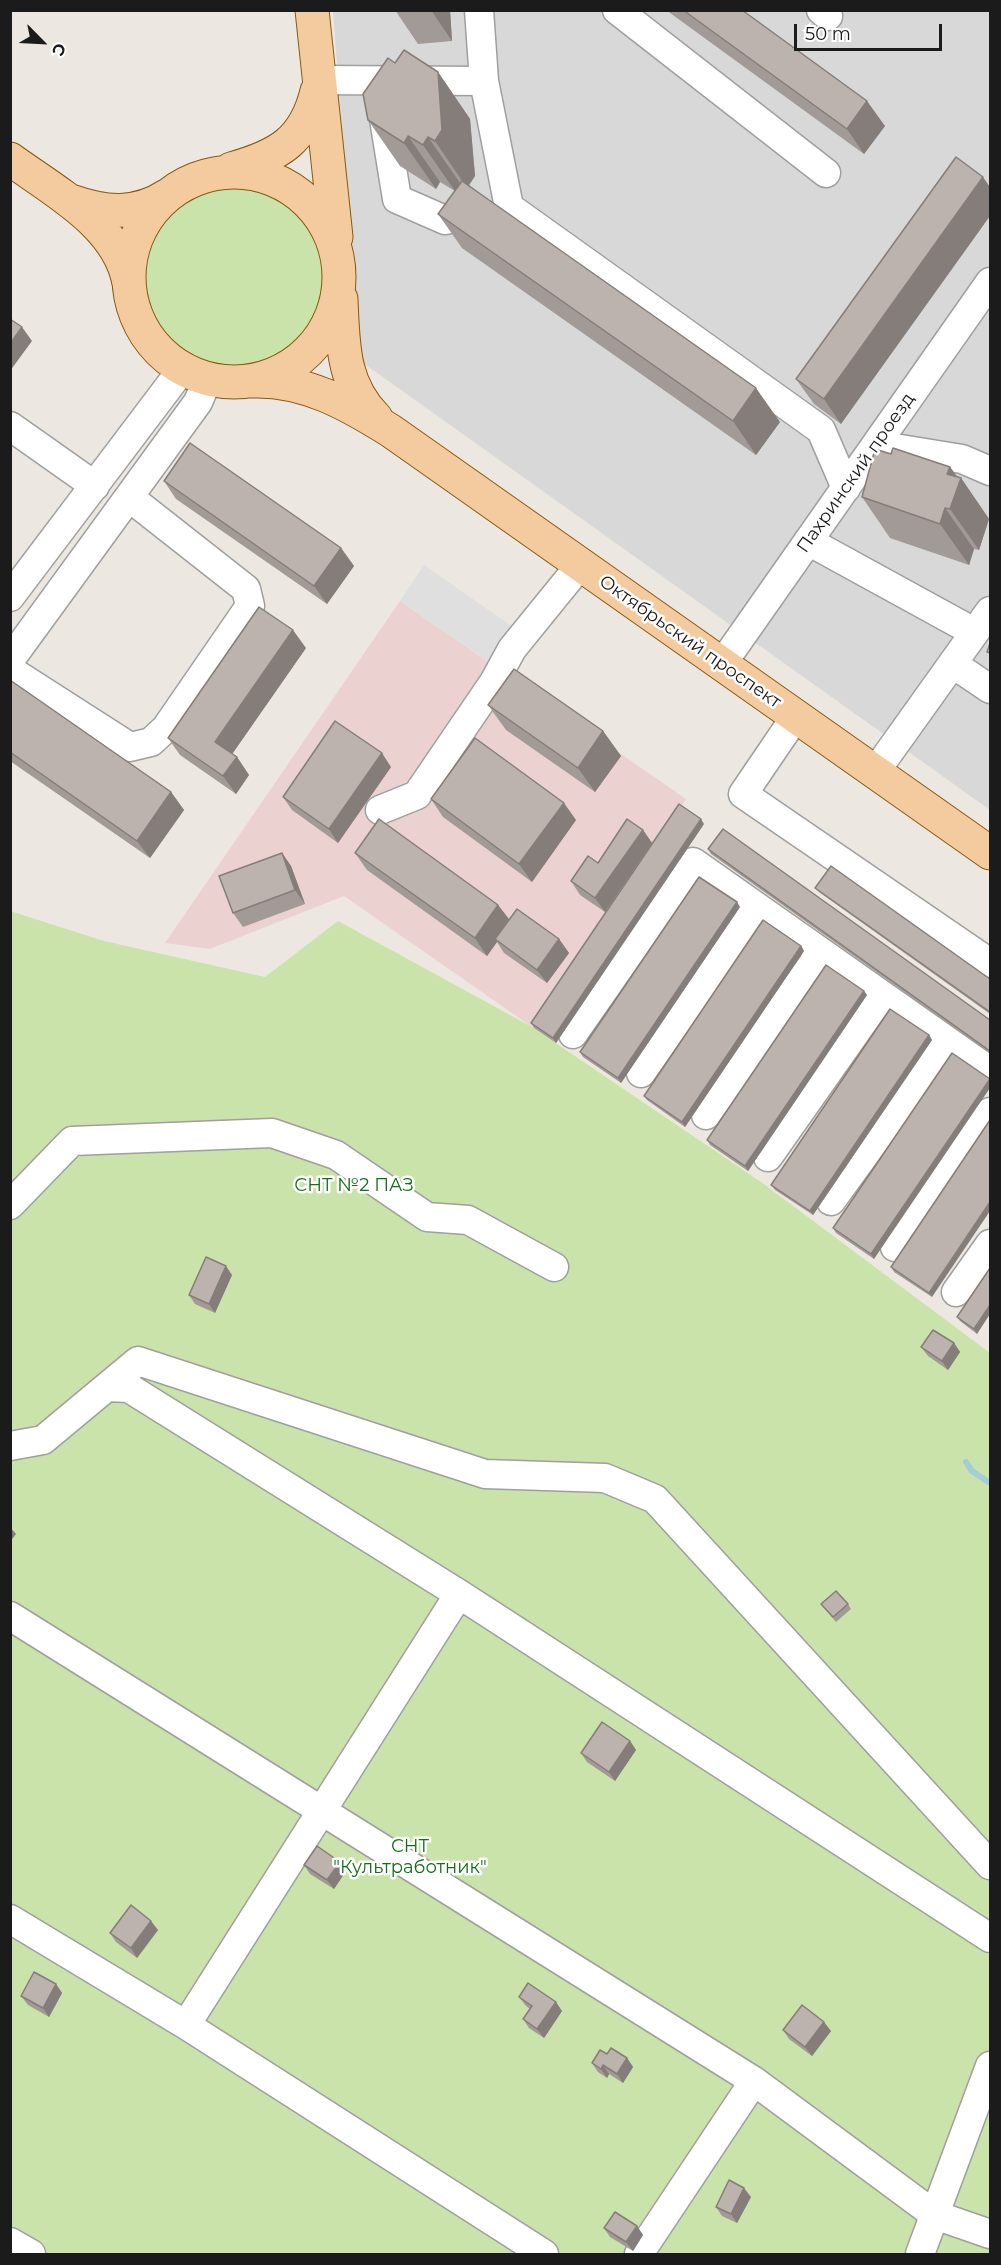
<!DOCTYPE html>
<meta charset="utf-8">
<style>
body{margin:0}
#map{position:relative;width:1001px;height:2265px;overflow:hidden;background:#ece8e1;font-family:Montserrat,sans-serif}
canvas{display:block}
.frame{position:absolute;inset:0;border:12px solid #1b1b1b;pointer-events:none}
.north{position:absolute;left:12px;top:12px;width:60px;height:60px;-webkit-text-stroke:4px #fff;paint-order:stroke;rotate:114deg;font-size:16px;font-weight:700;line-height:24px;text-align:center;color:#1b1b1b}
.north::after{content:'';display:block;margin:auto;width:21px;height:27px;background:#1b1b1b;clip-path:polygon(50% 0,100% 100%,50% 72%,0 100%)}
.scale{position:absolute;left:794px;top:24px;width:148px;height:27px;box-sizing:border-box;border:3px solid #1b1b1b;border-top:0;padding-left:8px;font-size:18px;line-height:21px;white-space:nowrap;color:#1b1b1b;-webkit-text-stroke:4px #fff;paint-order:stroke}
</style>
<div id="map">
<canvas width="1001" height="2265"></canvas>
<div class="frame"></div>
<div class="north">С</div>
<div class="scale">50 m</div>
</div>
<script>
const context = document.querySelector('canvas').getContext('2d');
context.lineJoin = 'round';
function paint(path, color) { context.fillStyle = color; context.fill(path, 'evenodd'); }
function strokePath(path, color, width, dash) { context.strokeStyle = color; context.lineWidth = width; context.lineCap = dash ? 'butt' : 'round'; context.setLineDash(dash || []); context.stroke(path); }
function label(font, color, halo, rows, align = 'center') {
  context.font = font + ' Montserrat,sans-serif'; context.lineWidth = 5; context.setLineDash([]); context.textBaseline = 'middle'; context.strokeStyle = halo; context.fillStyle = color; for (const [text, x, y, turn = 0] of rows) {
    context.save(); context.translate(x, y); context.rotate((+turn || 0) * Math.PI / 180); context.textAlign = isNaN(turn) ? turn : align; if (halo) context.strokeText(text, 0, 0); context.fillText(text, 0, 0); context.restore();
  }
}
paint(new Path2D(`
 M333,11H990V810L359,360Z`), '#d9d8d8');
paint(new Path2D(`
 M400,601L686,799L532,1027L344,896L210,949L165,943Z`), '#ecd1d1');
paint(new Path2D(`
 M145 277a90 90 0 1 1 180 0a90 90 0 1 1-180 0Z
 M10,911L104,941L265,977L338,921L532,1027L761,1182L990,1353V2254H17L11,2251Z`), '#c9e3aa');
paint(new Path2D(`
 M424,565L533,641L509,676L400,601Z`), '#dfdfdf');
strokePath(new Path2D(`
 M966,1462L972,1471L990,1483`), '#a4ced7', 6);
const minor = new Path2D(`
 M479,10L484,81
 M617,10L826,173
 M821,10L828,16
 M318,80L484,81L509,207L821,430L846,488
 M383,113L397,199L445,220L478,213
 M10,426L95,486
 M876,445L962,459L990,471
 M808,541L974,632
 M10,597L183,368
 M10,660L198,402L208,379
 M722,664L990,282
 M953,664L990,689
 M10,670L130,747L151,742L166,728L250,606L246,589L129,497
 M796,716L743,794L990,963
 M875,772L990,611
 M380,810L417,795L494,682L512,649L581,564
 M573,1034L693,862L990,1071
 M641,1073L757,907
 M706,1115L821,952
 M768,1157L882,995
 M831,1201L947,1041
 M10,1205L72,1141L272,1133L336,1155L427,1217L468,1220L554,1267
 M895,1247L990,1112
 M956,1292L990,1244
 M107,1387L129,1388L459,1594L990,1938
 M10,1446L43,1440L138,1361L485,1474L605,1478L655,1499L990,1865
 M10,1616L754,2081L935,2215L990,2234
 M10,1919L186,2025L544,2254
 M186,2025L459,1594
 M10,2242L31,2254
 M639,2254L754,2081
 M920,2254L990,2066`);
const major = new Path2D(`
 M312,10L336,237
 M10,159C54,191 119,225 129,283
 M231,169C278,156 305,141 317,91
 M129 277a105 105 0 1 1 210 0a105 105 0 1 1-210 0Z
 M71,201C105,213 136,216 168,195
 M341,299C343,344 342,384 376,418
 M252,381C304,379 348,404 391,431L990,853`);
strokePath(minor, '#9f9f9f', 31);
strokePath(major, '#87580b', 35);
strokePath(minor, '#fff', 28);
strokePath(major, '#f4cb9e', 33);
paint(new Path2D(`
 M395,10H450L452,41L418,44Z
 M666,10H742L885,126L864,154Z
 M395,63L438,72L470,119L475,176L469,185L780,422L756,455L462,248L438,214L455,191L440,182L436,189L400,166L368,120Z
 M956,157L841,424L814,404L796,379Z
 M891,454L950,467L957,476L961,478L989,519L979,550L974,549L969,565L890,538L862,497Z
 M164,481L341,548L354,566L327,604L176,499Z
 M306,648L232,754L237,757L249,775L236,794L180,755L168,738Z
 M10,680L171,792L184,810L150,858L10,761Z
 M488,705L603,731L621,756L595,792L506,730Z
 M391,767L338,843L292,810L283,797Z
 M431,799L576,820L532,882L443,817Z
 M704,824L556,1043L534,1028L531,1023Z
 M643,830L652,843L605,912L580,895L571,881L598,863Z
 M708,849L990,1020V1053L711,854Z
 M282,853L291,866L305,904L243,927L233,913Z
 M355,853L498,905L509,919L559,939L569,953L547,983L504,953L497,942L487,956L367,870Z
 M815,888L990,979V1014L819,892Z
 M740,907L621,1083L583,1057L580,1052Z
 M801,946L804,951L685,1127L647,1100L644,1096Z
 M864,991L867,995L748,1171L710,1145L707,1140Z
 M929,1035L932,1040L813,1215L775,1190L771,1185Z
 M952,1053L874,1259L836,1233L833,1228Z
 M990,1120L932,1297L894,1272L891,1267Z
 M990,1268L977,1334L960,1321L957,1317Z
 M232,1275L215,1313L195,1304L189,1295Z
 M954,1343L960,1352L948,1370L928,1356L921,1347Z
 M821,1604H848L851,1609L836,1622Z
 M630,1741L636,1750L615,1781L587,1762L581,1753Z
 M340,1862L346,1871L334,1889L310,1874L304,1865Z
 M158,1930L137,1958L116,1942L110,1933Z
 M56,1984L62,1993L49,2017L28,2005L21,1996Z
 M519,1997L562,2011L544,2038L529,2028L523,2019L530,2009L526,2006Z
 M783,2030L831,2031L812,2056L789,2039Z
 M607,2054L627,2058L633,2067L623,2083L609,2074L607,2078L598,2072L592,2063Z
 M751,2197L737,2223L722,2216L716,2207Z
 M637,2226L643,2235L633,2251L610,2237L604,2228Z`), '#a29a96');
paint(new Path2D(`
 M431,10H450L452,41Z
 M438,72L470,119L475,176L467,188L435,141Z
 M867,101L885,126L864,154L847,129Z
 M408,136L440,182L436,189L404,143Z
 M428,137L460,183L455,191L423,145Z
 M983,177L990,187V216L841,424L824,399Z
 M22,327L32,341L10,371V344Z
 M756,388L780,422L756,455L733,421Z
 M950,467L960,481L961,478L989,519L979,550L950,509L947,474Z
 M945,508L974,549L969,565L940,524Z
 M341,548L354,566L327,604L314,586Z
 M293,630L306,648L228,760L215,742Z
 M603,731L621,756L595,792L578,768Z
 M382,753L391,767L338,843L329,829Z
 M237,757L249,775L236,794L223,776Z
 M171,792L184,810L150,858L137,841Z
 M564,803L576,820L532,882L519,864Z
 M701,819L704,824L556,1043L553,1038Z
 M643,830L652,843L605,912L595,898Z
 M282,853L291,866L305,904L295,890Z
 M737,902L740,907L621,1083L618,1078Z
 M498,905L511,922L495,939L497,942L487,956L475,938Z
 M559,939L569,953L547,983L537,970Z
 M801,946L804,951L685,1127L682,1122Z
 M864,991L867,995L748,1171L745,1166Z
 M929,1035L932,1040L813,1215L810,1211Z
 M990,1079V1088L874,1259L871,1254Z
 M990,1202V1211L932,1297L929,1293Z
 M226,1266L232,1275L215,1313L209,1304Z
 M990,1305V1314L977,1334L974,1329Z
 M954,1343L960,1352L948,1370L942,1361Z
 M10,1527L16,1534L10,1542Z
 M630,1741L636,1750L615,1781L609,1772Z
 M340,1862L346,1871L334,1889L327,1880Z
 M151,1921L158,1930L137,1958L131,1948Z
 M56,1984L62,1993L49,2017L43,2008Z
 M556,2002L562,2011L544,2038L537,2029Z
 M824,2022L831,2031L812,2056L805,2047Z
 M627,2058L633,2067L623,2083L617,2074Z
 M603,2065L609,2074L607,2078L601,2069Z
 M744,2188L751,2197L737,2223L731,2214Z
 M637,2226L643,2235L633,2251L626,2242Z`), '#847d7a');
const building = new Path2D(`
 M683,10H742L867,101L847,129Z
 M404,50L438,72L442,130L435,141L428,137L423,145L408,136L404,143L368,120L363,94L388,58L395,63Z
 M956,157L983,177L824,399L796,379Z
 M462,181L756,388L733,421L438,214Z
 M10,319L22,327L10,344Z
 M190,443L341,548L314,586L164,481Z
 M893,448L950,467L947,474L961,478L950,509L945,508L940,524L862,497L875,449L891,454Z
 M259,607L293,630L215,742L237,757L223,776L168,738Z
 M990,643V653L987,652Z
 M514,669L603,731L578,768L488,705Z
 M10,680L171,792L137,841L10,752Z
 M335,721L382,753L329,829L283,797Z
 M475,738L564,803L519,864L431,799Z
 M679,804L701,819L553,1038L531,1023Z
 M379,819L498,905L475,938L355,853Z
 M627,819L643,830L595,898L571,881L588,856L598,863Z
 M723,829L990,1020V1051L708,849Z
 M282,853L295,890L233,913L219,876Z
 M831,866L990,979V1012L815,888Z
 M699,877L737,902L618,1078L580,1052Z
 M517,909L559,939L537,970L495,939Z
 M763,920L801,946L682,1122L644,1096Z
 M826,965L864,991L745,1166L707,1140Z
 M890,1009L929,1035L810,1211L771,1185Z
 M952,1053L990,1079L871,1254L833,1228Z
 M990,1120V1202L929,1293L891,1267Z
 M206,1257L226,1266L209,1304L189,1295Z
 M990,1268V1305L974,1329L957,1317Z
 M933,1330L954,1343L942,1361L921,1347Z
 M836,1591L848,1604L833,1617L821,1604Z
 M602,1722L630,1741L609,1772L581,1753Z
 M317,1846L340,1862L327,1880L304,1865Z
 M131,1905L151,1921L131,1948L110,1933Z
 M34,1972L56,1984L43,2008L21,1996Z
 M528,1983L556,2002L537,2029L523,2019L532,2006L519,1997Z
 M802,2005L824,2022L805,2047L783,2030Z
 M611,2048L627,2058L617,2074L603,2065L601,2069L592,2063L600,2050L607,2054Z
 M729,2180L744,2188L731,2214L716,2207Z
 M615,2212L637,2226L626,2242L604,2228Z`);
paint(building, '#bcb3ae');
strokePath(building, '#847d7a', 1.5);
label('18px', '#1b1b1b', '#fff', [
 ["Пахринский проезд",856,473,-55],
 ["Октябрьский проспект",690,642,35]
]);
label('18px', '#136f17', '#fff', [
 ["СНТ №2 ПАЗ",354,1186],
 ["СНТ",410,1847],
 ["\"Культработник\"",410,1868]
]);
</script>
